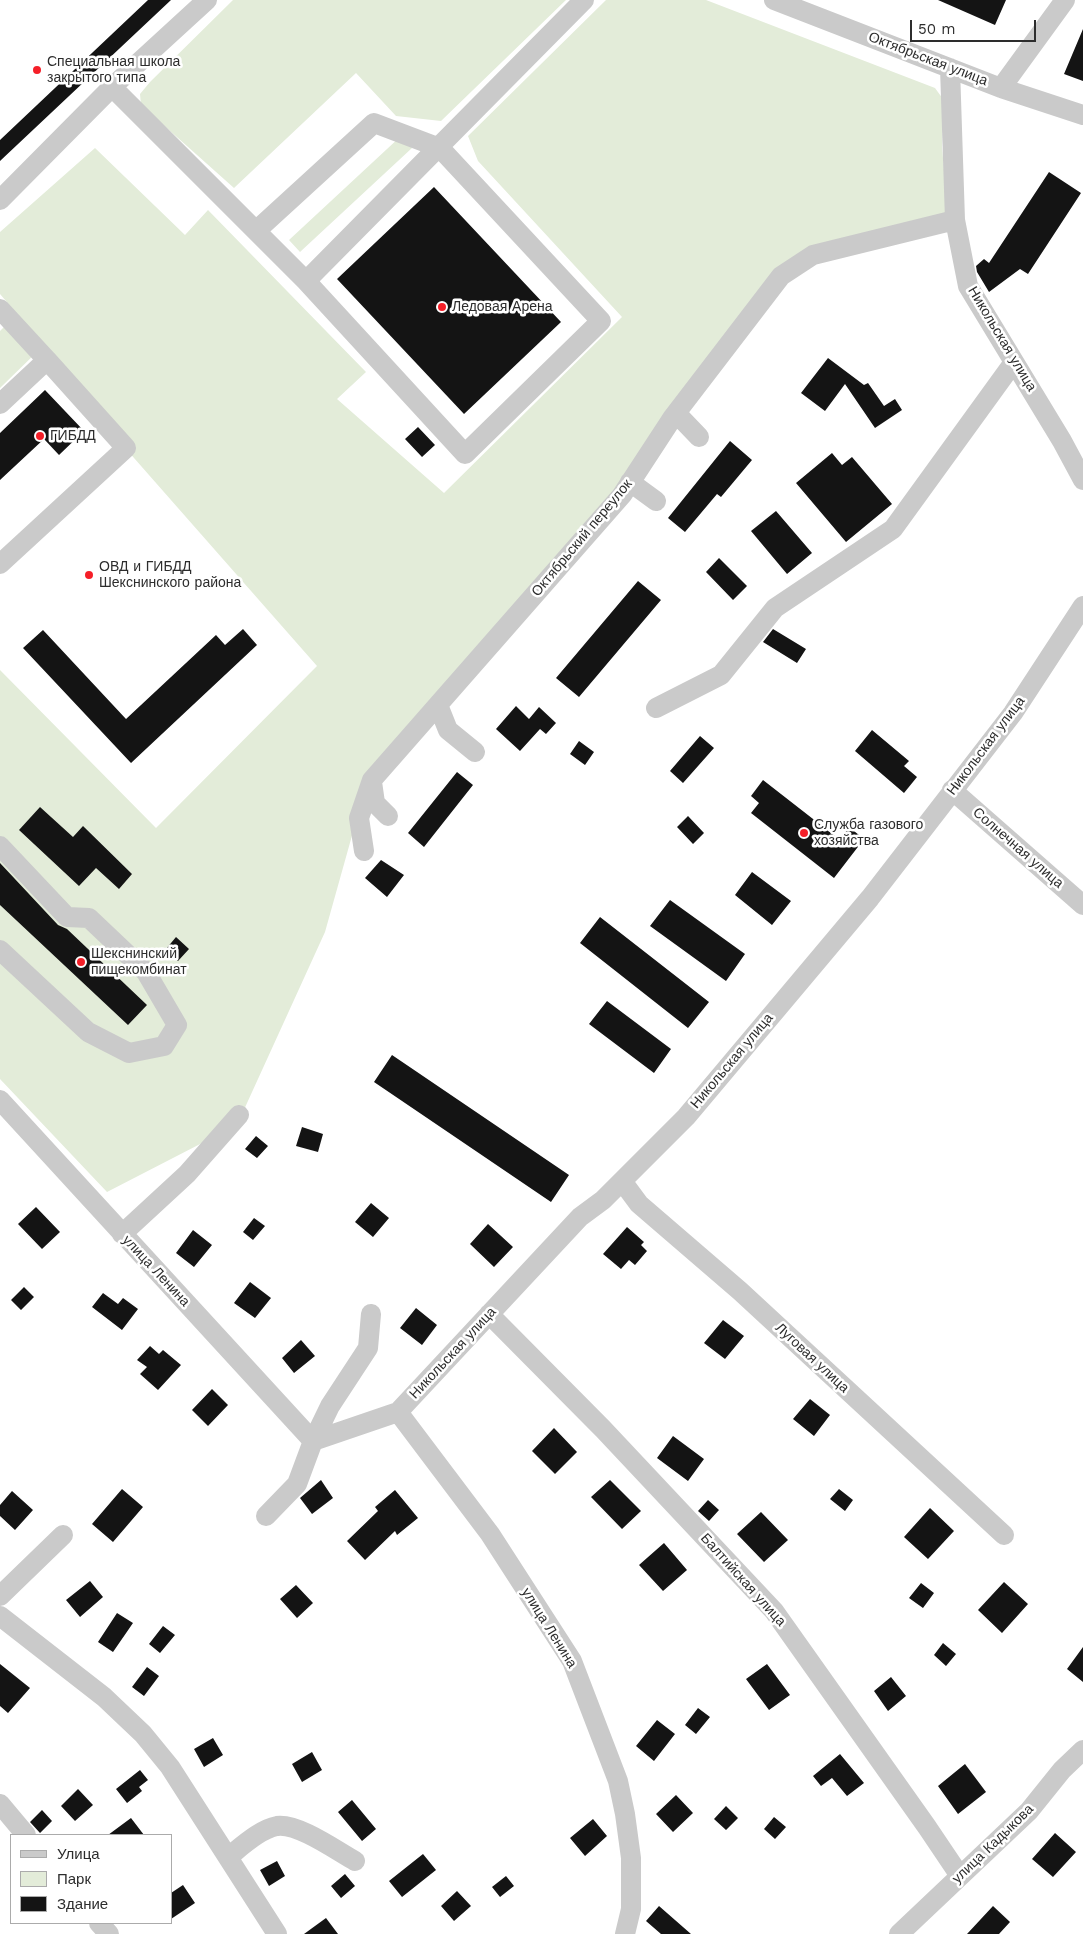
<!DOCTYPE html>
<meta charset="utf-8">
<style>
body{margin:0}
#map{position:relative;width:1083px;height:1934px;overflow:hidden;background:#fff;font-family:"Work Sans",sans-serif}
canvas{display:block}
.legend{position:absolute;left:10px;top:1834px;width:162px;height:90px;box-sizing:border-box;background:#fff;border:1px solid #ababab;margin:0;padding:6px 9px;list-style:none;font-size:15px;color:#2d2d2d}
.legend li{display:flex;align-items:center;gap:10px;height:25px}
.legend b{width:25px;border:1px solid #ababab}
.scale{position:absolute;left:910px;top:20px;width:126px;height:22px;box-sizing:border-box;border:2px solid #2d2d2d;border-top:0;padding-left:6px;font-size:15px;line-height:18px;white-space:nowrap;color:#2d2d2d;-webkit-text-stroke:4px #fff;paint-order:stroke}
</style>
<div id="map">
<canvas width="1083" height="1934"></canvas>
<ul class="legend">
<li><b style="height:6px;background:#cacaca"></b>Улица</li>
<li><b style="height:14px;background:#e3ecd9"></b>Парк</li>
<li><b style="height:14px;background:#141414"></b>Здание</li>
</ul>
<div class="scale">50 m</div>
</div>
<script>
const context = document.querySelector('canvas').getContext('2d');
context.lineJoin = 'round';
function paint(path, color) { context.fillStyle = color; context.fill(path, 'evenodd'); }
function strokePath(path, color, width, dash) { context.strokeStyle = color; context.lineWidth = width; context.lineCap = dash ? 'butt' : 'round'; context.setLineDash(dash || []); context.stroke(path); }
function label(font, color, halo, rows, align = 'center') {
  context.font = font + ' "Work Sans",sans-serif'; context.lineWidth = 5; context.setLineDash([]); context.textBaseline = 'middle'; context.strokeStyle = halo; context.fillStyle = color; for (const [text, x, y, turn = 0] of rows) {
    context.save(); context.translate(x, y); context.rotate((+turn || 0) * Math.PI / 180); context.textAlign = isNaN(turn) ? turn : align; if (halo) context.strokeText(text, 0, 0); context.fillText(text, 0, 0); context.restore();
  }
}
paint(new Path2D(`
 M233,0H566L441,121L396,116L356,73L234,188L141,105L140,94L150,82Z
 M606,0H706L935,88L943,99L942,147L948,214L815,245L601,509L430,707L359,818L353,832L325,932L237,1125L107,1192L0,1079V670L156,828L317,666L39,350L0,388V331L17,314L0,294V232L95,148L185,235L208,210L366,372L337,399L444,493L622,317L478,161L468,136Z
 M401,136L412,148L300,252L289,240Z`), '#e3ecd9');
paint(new Path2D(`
 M148,0H171L0,161V140Z
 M938,0H1006L995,25Z
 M1083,29V81L1064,74Z
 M1049,172L1081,193L1028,274L1020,269L989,292L977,272L976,266L984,259L989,263Z
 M434,187L561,322L464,414L337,279Z
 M828,358L864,385L868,383L884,406L895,399L902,410L875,428L845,384L825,411L801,393Z
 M45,390L84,431L59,455L44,439L0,480V433Z
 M418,427L435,445L422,457L405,439Z
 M730,441L752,460L721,497L717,494L685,532L668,518Z
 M832,453L842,465L852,457L892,504L846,542L796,483Z
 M776,511L812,553L787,574L751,531Z
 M719,558L747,586L733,600L706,572Z
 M638,581L661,600L579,697L556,678Z
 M243,629L257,645L131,763L23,648L43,630L126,719L216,635L225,645Z
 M773,629L806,649L797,663L763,642Z
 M516,706L529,719L539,707L556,723L546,734L540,729L520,751L496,729Z
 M872,730L909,761L904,766L917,777L904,793L855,751Z
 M700,736L714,748L683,783L670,771Z
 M579,741L594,752L585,765L570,754Z
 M457,772L473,785L424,847L408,833Z
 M763,780L840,840L849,827L864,839L834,878L751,813L759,803L751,796Z
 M40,807L73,837L83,826L132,874L119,889L96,868L79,886L19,830Z
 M688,816L704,833L693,844L677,827Z
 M381,860L404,875L387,897L365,878Z
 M0,863L58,925L67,929L147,1005L128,1025L0,905Z
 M752,872L791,901L772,925L735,895Z
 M670,900L745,954L726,981L650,926Z
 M600,917L709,1002L688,1028L580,943Z
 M176,937L189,949L178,961L166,949Z
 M607,1001L671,1049L654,1073L589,1024Z
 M392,1055L569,1175L551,1202L374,1082Z
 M302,1127L323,1134L318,1152L296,1146Z
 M256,1136L268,1146L257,1158L245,1149Z
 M371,1203L389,1218L373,1237L355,1222Z
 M36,1207L60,1232L42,1249L18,1224Z
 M254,1218L265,1226L253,1240L243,1232Z
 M488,1224L513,1247L494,1267L470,1244Z
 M627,1227L644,1242L641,1245L647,1251L635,1265L629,1260L621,1269L603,1254Z
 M193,1230L212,1245L194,1267L176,1253Z
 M250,1282L271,1298L255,1318L234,1303Z
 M24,1287L34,1297L21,1310L11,1300Z
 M103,1293L118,1304L123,1298L138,1309L122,1330L92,1307Z
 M416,1308L437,1325L422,1345L400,1328Z
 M723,1320L744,1336L725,1359L704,1343Z
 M301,1340L315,1356L294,1373L282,1358Z
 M150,1346L159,1354L163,1350L181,1365L158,1390L140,1374L147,1367L137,1360Z
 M212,1389L228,1405L208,1426L192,1410Z
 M810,1399L830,1415L814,1436L793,1419Z
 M554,1428L577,1452L555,1474L532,1451Z
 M673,1436L704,1459L688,1481L657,1458Z
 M321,1480L333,1498L312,1514L300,1498Z
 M610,1480L641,1511L622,1529L591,1497Z
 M122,1489L143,1507L113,1542L92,1524Z
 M839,1489L853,1500L845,1511L830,1499Z
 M395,1490L418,1518L397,1535L395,1531L365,1560L347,1541L378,1511L375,1507Z
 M12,1491L33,1510L15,1530L0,1516V1505Z
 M708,1500L719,1510L709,1521L698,1511Z
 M930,1508L954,1531L928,1559L904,1537Z
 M761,1512L788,1540L764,1562L737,1534Z
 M664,1543L687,1570L663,1591L639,1565Z
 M90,1581L103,1597L80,1617L66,1600Z
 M1004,1582L1028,1604L1002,1633L978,1610Z
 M921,1583L934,1593L923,1608L909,1598Z
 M296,1585L313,1603L297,1618L280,1599Z
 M117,1613L133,1623L113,1652L98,1642Z
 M163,1626L175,1635L160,1653L149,1644Z
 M943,1643L956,1654L946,1666L934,1655Z
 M1083,1647V1682L1067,1669Z
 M0,1664L30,1688L8,1713L0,1706Z
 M767,1664L790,1695L769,1710L746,1679Z
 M147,1667L159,1676L144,1696L132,1687Z
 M891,1677L906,1696L888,1711L874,1691Z
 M698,1708L710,1717L696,1734L685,1725Z
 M657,1720L675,1734L654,1761L636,1746Z
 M213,1738L223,1755L204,1767L194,1749Z
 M312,1752L322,1770L302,1782L292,1764Z
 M840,1754L864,1783L847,1796L832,1778L821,1786L813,1776Z
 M965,1764L986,1792L958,1814L938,1786Z
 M140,1770L148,1780L139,1787L142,1791L127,1803L116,1789Z
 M78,1789L93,1805L75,1821L61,1806Z
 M676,1795L693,1813L673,1832L656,1814Z
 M352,1800L376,1829L362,1841L338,1812Z
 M726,1806L738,1818L726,1830L714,1819Z
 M42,1810L52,1821L40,1833L30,1822Z
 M774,1817L786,1827L775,1839L764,1829Z
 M131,1818L144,1835H108Z
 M593,1819L607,1836L585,1856L570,1838Z
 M1055,1833L1076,1852L1053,1877L1032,1859Z
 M423,1854L436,1870L402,1897L389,1881Z
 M277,1861L285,1876L269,1886L260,1870Z
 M345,1874L355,1886L341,1898L331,1886Z
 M506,1876L514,1886L500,1897L492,1887Z
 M183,1885L195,1903L171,1919V1893Z
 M457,1891L471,1906L454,1921L441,1906Z
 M659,1906L691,1934H661L646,1921Z
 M993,1906L1010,1922L999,1934H967Z
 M326,1918L338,1934H304Z`), '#141414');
strokePath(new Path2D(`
 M774,0L1001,88L1083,115
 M950,68L955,220L968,286L1062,441L1083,480
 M112,87L306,281L584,0
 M1001,88L1065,0
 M0,200L112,87L207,0
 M257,230L374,123L440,148L601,321L465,454L306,281
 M0,309L47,360L0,404
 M676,413L699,437
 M630,482L656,501
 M0,564L126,448L47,360
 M438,705L448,730L475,752
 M656,708L721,675L775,608L893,529L1014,362
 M372,782L375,803L388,816
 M952,790L1083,905
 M0,846L67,917L89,918L146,972L177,1025L164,1046L129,1053L88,1032L0,950
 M364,851L359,818L372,780L622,495L673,417L781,276L813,255L955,220
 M0,1100L313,1441
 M622,1181L639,1204L740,1291L1004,1535
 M122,1234L187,1174L239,1115
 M489,1314L603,1429L774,1611L927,1827L960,1876
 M398,1412L490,1534L572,1661L618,1781L625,1814L631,1858V1909L625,1934
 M313,1441L398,1412L580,1217L603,1200L686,1117L870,898L1013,713L1083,606
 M266,1516L297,1484L313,1441L330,1406L368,1348L371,1314
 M0,1596L63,1535
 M0,1616L104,1697L143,1734L170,1767L277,1934
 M0,1804L26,1835
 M228,1857C241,1847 260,1829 277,1826C298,1823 337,1851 355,1861
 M99,1923L109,1934
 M899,1934L1029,1811L1062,1770L1083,1750`), '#cacaca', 20);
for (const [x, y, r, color] of [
 [37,70,5,"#f51f28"],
 [442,307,5,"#f51f28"],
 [40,436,5,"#f51f28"],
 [89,575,5,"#f51f28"],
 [804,833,5,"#f51f28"],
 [81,962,5,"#f51f28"]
]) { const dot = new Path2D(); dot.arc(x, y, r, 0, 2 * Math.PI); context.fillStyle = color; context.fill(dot); strokePath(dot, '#fff', 2); }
label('14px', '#2d2d2d', '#fff', [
 ["Октябрьская улица",928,59,21],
 ["Никольская улица",1002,339,59],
 ["Октябрьский переулок",582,538,-50],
 ["Никольская улица",986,746,-53],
 ["Солнечная улица",1018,848,41],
 ["Никольская улица",732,1061,-50],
 ["улица Ленина",156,1271,47],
 ["Никольская улица",453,1353,-47],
 ["Луговая улица",812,1358,43],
 ["Балтийская улица",743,1580,48],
 ["улица Ленина",549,1628,58],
 ["улица Кадыкова",993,1844,-44]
]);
label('14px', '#2d2d2d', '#fff', [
 ["Специальная школа",47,62],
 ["закрытого типа",47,78],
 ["Ледовая Арена",452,307],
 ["ГИБДД",50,436],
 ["ОВД и ГИБДД",99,567],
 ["Шекснинского района",99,583],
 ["Служба газового",814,825],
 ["хозяйства",814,841],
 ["Шекснинский",91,954],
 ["пищекомбинат",91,970]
], 'left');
</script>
